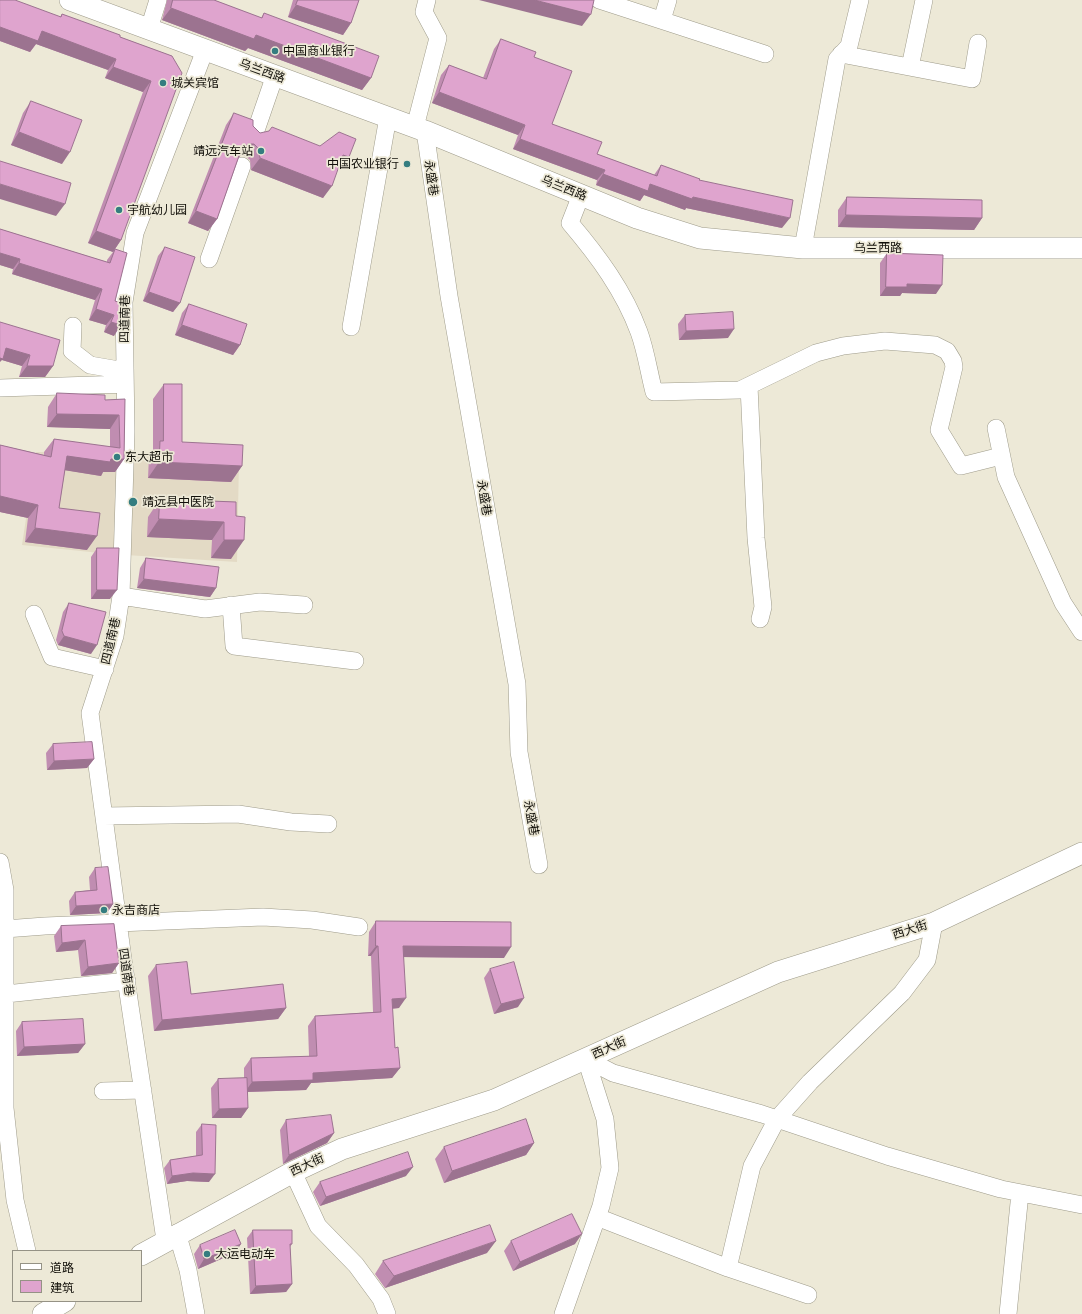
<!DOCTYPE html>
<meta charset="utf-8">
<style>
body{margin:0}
#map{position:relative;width:1082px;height:1314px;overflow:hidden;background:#ede9d7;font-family:"Public Sans","Noto Sans SC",sans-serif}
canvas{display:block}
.legend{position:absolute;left:12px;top:1250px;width:130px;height:52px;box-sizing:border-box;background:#ede9d7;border:1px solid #959285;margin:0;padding:5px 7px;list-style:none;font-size:12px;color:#110f09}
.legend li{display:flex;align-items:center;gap:8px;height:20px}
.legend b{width:20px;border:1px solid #959285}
</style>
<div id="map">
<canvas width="1082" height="1314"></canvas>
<ul class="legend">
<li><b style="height:5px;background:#fff"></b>道路</li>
<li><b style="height:11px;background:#dfa4ce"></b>建筑</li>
</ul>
</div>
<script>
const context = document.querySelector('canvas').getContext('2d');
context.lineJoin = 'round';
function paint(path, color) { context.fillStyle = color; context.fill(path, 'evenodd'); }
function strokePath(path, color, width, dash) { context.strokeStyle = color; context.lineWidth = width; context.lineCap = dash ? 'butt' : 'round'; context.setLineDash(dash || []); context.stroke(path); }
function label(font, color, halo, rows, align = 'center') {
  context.font = font + ' "Public Sans","Noto Sans SC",sans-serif'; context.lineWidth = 3.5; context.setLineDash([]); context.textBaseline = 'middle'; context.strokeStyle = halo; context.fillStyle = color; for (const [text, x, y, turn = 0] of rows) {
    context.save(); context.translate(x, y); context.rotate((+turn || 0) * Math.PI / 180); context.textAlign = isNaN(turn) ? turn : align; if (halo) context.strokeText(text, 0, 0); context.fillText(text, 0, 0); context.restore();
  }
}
paint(new Path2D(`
 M36,452H105L239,460L237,562L110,554L22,545Z`), '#e3dac5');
const minor = new Path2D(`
 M599,0L765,54
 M662,20L668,0
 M149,29L158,0
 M841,54L972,79L978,43
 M910,67L924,0
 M415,127L438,38L424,12L427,0
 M425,131L449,296L517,684L519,752L539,865
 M254,136L275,75
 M581,195L570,223C598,256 624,291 639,332C646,351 649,373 654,392L740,390L816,353L843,346L885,341L935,345L947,351L953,361L954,367L939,430L961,466L1001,456
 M803,248L837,59L849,46L860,0
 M209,259L242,166
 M73,326L72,351L90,365L125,371
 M351,327L388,117
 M749,386L756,538L763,607L760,619
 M0,388L125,384
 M996,428L1006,477L1063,603L1082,632
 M121,596L205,609L260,602L304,605
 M231,605L234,646L355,661
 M34,614L52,657L105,669
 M104,816L238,814L291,822L328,824
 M0,862L5,890V1108L15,1200L27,1251
 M5,929L45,926L263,917L312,920L359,927
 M6,994L127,981
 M586,1059L613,1073L762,1114L887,1156L1001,1189L1082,1205
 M103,1091L143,1090
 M293,1172L318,1226L356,1265L381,1299L387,1314
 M597,1217L728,1268L808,1295
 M177,1233L188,1270L196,1314
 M165,1240L123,959L90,713L115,636L121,596L126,431L124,302L135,233L205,50
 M728,1268L752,1166L777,1119L810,1082L902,993L927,960L934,923
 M563,1314L601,1206L610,1168L605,1119L586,1059
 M1008,1314L1020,1193`);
const major = new Path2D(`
 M70,0L425,131L637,218L700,238L803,248H1082
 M141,1255L293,1172L342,1149L494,1100L778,972L934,923L1082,853
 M43,1314L65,1301`);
strokePath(minor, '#9e9b8a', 18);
strokePath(major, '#9e9b8a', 22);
strokePath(minor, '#fff', 17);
strokePath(major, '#fff', 21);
paint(new Path2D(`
 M167,0H214L261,18L264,13L371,78L362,90L248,48L245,51L162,20Z
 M293,0H359L351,23L343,35L288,17Z
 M62,14L120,37L172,56L121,240L115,249L114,336L104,332L106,325L89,320L95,300L12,274L13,269L0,265V229L107,262V260L113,252L88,243L143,92L105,78L108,70L36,44L30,52L0,41L60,17Z
 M501,39L534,57L552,124L597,154L654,175L661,165L699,180L782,228L686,208L685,210L644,195L640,201L596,185L597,180L513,149L518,135L432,103L441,75L449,65L483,78L494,49Z
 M31,101L62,164L11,145L23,113Z
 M234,113L253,126L260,133L340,169L338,168L323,198L251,170L250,160L245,156H240L239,157L217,219L208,231L188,223L226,125Z
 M847,197L982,218L974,230L838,227V210Z
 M165,247L180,303L173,312L143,301L158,256Z
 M887,253L936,294L902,293L900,296H880V263Z
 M189,304L240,345L233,355L175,335L182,313Z
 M685,315L728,338L679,340L678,324Z
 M0,322L53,366L45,377H19L22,366L2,360Z
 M164,384L182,442L242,466L231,482L148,478L149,456L153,451V399Z
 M57,393L105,400L125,399L124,459L115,472H103L101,476L65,470L59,508L87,550L25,542L28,518L0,512V445L44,455V452L54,439L110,447V429L47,427L48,407Z
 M160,499L236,502L231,559L211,558L212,540L147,537L148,517Z
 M97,548L110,599H91V557Z
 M146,558L216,588L210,597L137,588L140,568Z
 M69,603L91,654L58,645L56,640L63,612Z
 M53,744L94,759L87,768L47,770L46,753Z
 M95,868L113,904L107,913L70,915L69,901L75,892L90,890L89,877Z
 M376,921L504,958L404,957L399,1008L392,1009L395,1048L400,1068L392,1078L311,1083L306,1090L247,1092L248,1108L241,1118H212L211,1088L218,1079L244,1078V1068L251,1058L309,1056L308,1026L315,1016L373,1012L371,956H368L369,932Z
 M114,924L119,963L112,973L81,976L78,950L56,952L54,936L61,926Z
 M156,965L191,994L286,1008L278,1019L154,1031L148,976Z
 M490,969L518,1007L494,1014L484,978Z
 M22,1022L85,1044L78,1053L17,1056L16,1031Z
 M286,1120L334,1133L327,1143L283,1164L280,1130Z
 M202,1124L209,1182L187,1181L167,1184L164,1168L170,1160L196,1156V1132Z
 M534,1143L526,1155L444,1183L435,1159L444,1147Z
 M406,1176L320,1206L313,1192L320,1182Z
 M253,1230L292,1244L290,1247L292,1284L286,1292L250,1294L247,1238Z
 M511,1241L575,1244L513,1271L504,1251Z
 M200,1245L235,1253L198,1269L194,1254Z
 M487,1253L385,1288L375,1274L383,1261Z`), '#c08db1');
paint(new Path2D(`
 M479,0H535L591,14L582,26Z
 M296,5L351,23L343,35L288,17Z
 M171,8L256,35L371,78L362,90L248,48L245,51L162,20Z
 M0,27L42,31L116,59L108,70L36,44L30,52L0,41Z
 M113,67L151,81L143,92L105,78Z
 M439,92L525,125L518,135L432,103Z
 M19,132L70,152L62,164L11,145Z
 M520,139L605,170L597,180L513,149Z
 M248,144H254L245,156H240L233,163L241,150Z
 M343,155L349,157L340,169L335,167Z
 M260,158L332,186L323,198L251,170Z
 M603,174L650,184L693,197L790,218L782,228L686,208L685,210L644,195L640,201L596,185Z
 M0,184L65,204L56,216L0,199Z
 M196,211L217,219L208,231L188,223Z
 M846,215L982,218L974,230L838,227Z
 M96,231L121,240L113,252L88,243Z
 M0,253L20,259L13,269L0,265Z
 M19,263L102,289L95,300L12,274Z
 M907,284L942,285L936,294L902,293L900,296H880L886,287Z
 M149,292L180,303L173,312L143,301Z
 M96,309L114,315L106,325L89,320Z
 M111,322L121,325L114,336L104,332Z
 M182,325L240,345L233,355L175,335Z
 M734,329L728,338L679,340L686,331Z
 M6,348L30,355L22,366L2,360L0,362V356Z
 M27,366H53L45,377H19Z
 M57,414L119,415L110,429L47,427Z
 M67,456L111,459H124L115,472H103L101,476L57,469Z
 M159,462L242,466L231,482L148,478Z
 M0,496L38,505L28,518L0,512Z
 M159,519L224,522L212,540L147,537Z
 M35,528L97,536L87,550L25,542Z
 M224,540H244L231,559L211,558Z
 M144,579L216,588L210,597L137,588Z
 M97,590H117L110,599H91Z
 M64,636L97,645L91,654L58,645Z
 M94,759L87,768L47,770L54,761Z
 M113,904L107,913L70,915L76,906Z
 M85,940L78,950L56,952L62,943Z
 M376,946H378L371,956H368Z
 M403,946L511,947L504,958L396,957Z
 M119,963L112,973L81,976L88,967Z
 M406,998L399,1008L384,1009L392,999Z
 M524,998L518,1007L494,1014L501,1004Z
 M286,1008L278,1019L154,1031L162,1020Z
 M85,1044L78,1053L17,1056L24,1047Z
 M400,1068L392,1078L311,1083L306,1090L245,1092L252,1082L313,1073Z
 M248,1108L241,1118H212L219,1109Z
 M334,1133L327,1143L283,1164L289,1155Z
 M534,1143L526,1155L444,1183L452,1171Z
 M413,1167L406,1176L320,1206L326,1197Z
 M193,1173L215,1174L209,1182L187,1181L167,1184L172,1176Z
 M582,1234L575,1244L513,1271L520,1262Z
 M496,1241L487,1253L385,1288L394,1276Z
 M241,1244L235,1253L198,1269L204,1259Z
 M292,1284L286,1292L250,1294L256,1286Z`), '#9c7390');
const building = new Path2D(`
 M0,0H15L61,17L62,14L120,35V37L172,56L182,73L121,240L96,231L151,81L113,67L116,59L42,31L38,41L0,27Z
 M173,0H214L262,18L264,13L379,56L371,78L256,35L254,39L171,8Z
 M298,0H359L351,23L296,5Z
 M535,0H594L591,14Z
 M501,39L536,52L534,57L572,71L552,124L602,142L597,154L657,176L661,165L700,179L699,180L793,200L790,218L693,197L692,199L650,184L648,191L603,174L605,170L520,139L525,125L439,92L449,65L486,79Z
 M31,101L82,120L70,152L19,132Z
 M234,113L253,120V126L260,133L269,131L272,127L320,146L339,132L356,139L349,157L343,155L332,186L260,158L258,148L254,144H248L241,150L217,219L196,211Z
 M0,161L71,183L65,204L0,184Z
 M847,197L982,200V218L846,215Z
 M0,229L110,263L115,249L127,253L115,301L121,303V325L111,322L114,315L96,309L102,289L19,263L20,259L0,253Z
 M165,247L195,257L180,303L149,292Z
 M887,253L943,255L942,285L907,284V287H886Z
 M189,304L247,324L240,345L182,325Z
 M733,312L734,329L686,331L685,315Z
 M0,322L60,340L53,366H27L30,355L6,348L3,359L0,358Z
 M164,384H182V442L243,445L242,466L159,462L160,441H163Z
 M57,393L105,395V400L125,399L124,459H111L110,462L67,456L59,508L100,513L97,536L35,528L38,505L0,496V445L51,457L54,439L120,448L119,415L57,414Z
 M160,499L236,502V516L245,517L244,540H224V522L159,519Z
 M97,548H119L117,590H97Z
 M146,558L219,567L216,588L144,579Z
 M69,603L106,612L97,645L64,636L62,631Z
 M92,742L94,759L54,761L53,744Z
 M108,867L113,904L76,906L75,892L97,890L95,868Z
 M376,921L511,922V947L403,946L406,998L392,999L395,1048L398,1047L400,1068L313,1073V1080L252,1082L251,1058L317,1056L315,1016L381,1012L378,946H376Z
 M114,924L119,963L88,967L85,940L62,943L61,926Z
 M187,962L191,994L283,984L286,1008L162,1020L156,965Z
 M514,962L524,998L501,1004L490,969Z
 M83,1019L85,1044L24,1047L22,1022Z
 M247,1078L248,1108L219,1109L218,1079Z
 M331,1115L334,1133L289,1155L286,1120Z
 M526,1119L534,1143L452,1171L444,1147Z
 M202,1124L216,1125L215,1174L193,1173L172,1176L170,1160L202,1155Z
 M408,1152L413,1167L326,1197L320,1182Z
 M572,1214L582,1234L520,1262L511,1241Z
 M490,1225L496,1241L394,1276L383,1261Z
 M235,1230L241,1244L204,1259L200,1245Z
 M253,1230H292V1244H290L292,1284L256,1286Z`);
paint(building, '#dfa4ce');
strokePath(building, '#9c7390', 1);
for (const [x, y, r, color] of [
 [275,51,4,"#347d80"],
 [163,83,4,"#347d80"],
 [261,151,4,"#347d80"],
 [407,164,4,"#347d80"],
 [119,210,4,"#347d80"],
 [117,457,4,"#347d80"],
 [133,502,5,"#347d80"],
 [104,910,4,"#347d80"],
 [207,1254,4,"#347d80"]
]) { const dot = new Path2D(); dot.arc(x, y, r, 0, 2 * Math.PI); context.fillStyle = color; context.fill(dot); strokePath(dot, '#ede9d7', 1.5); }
label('12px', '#110f09', '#ede9d7', [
 ["中国商业银行",283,51],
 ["城关宾馆",171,83],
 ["靖远汽车站",253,151,"right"],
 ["中国农业银行",399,164,"right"],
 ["宇航幼儿园",127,210],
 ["东大超市",125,457],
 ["靖远县中医院",142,502],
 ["永吉商店",112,910],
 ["大运电动车",215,1254]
], 'left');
label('12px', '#110f09', '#ede9d7', [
 ["乌兰西路",262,71,20],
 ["永盛巷",431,178,82],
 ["乌兰西路",564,188,22],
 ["乌兰西路",878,248],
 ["四道南巷",125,319,-89],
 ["永盛巷",484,498,81],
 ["四道南巷",111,641,-77],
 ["永盛巷",531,818,80],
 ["西大街",910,930,-18],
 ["四道南巷",126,972,82],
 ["西大街",609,1048,-24],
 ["西大街",307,1165,-25]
]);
</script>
